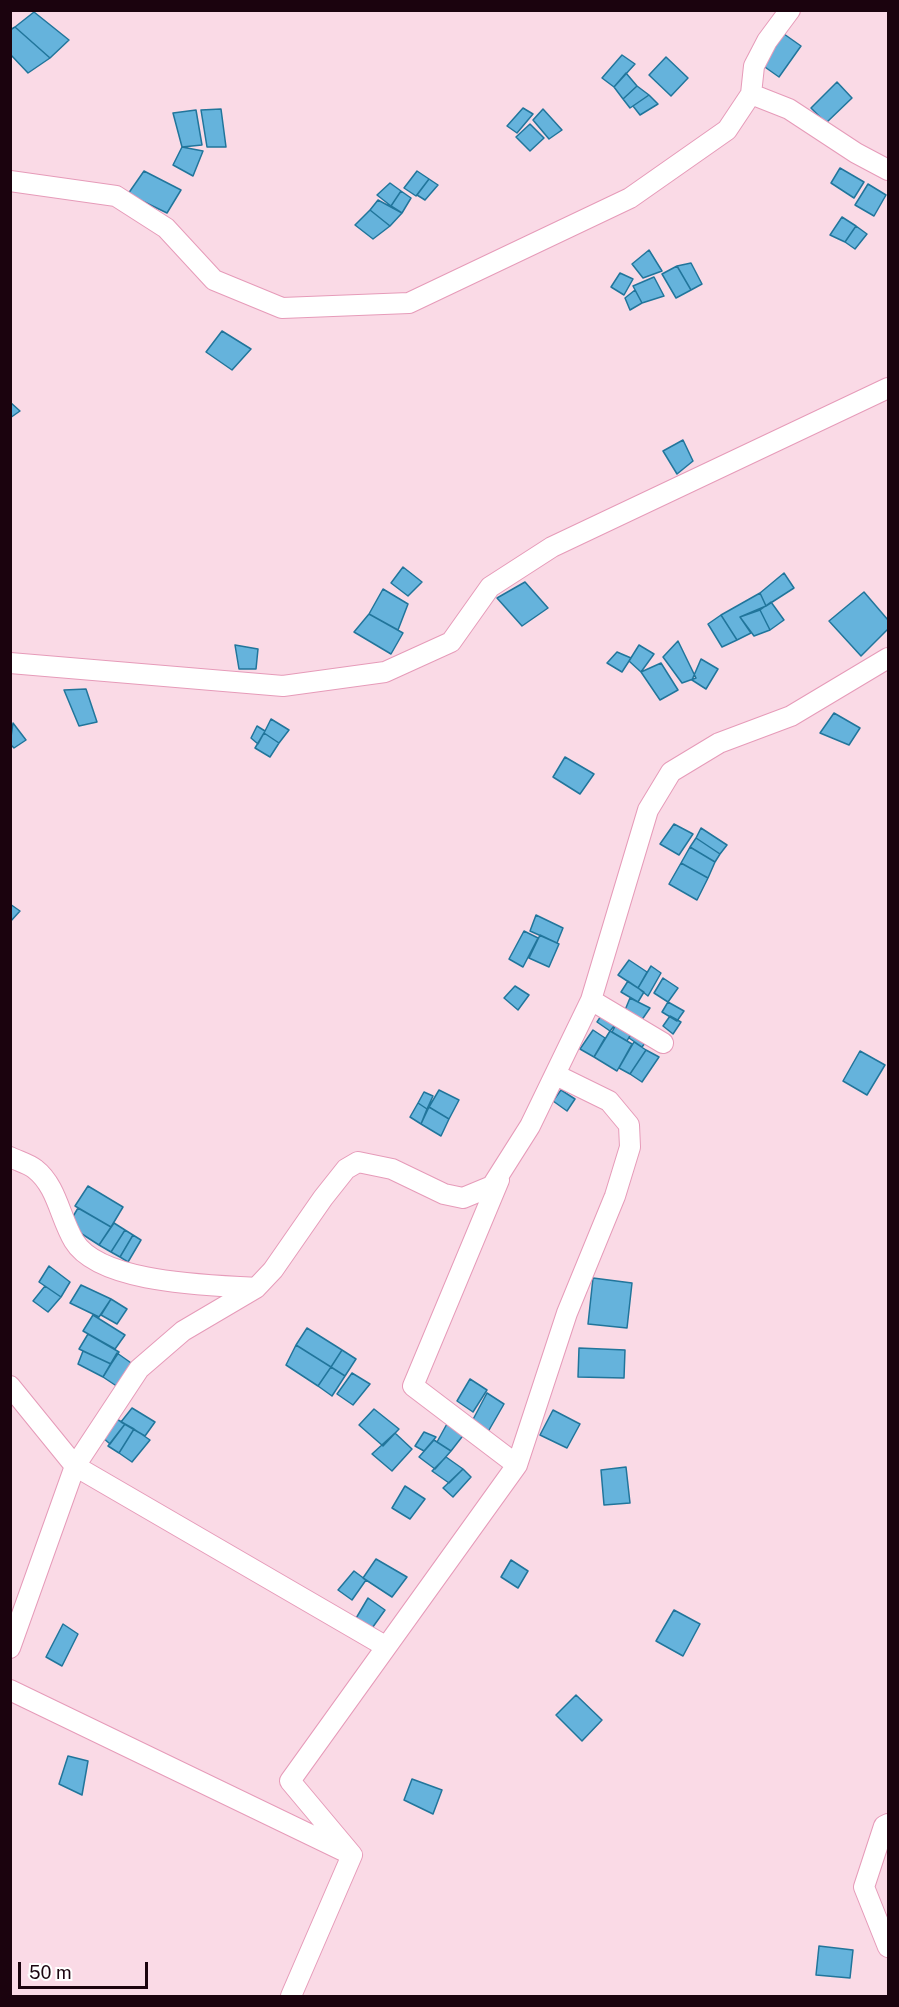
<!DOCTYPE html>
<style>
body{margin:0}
#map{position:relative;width:899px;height:2007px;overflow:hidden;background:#fadae6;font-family:"Public Sans",sans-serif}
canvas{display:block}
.frame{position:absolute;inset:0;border:12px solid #1b030e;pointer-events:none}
.scale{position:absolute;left:18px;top:1962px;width:130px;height:27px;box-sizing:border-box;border:3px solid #1b030e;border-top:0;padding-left:8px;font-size:18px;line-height:21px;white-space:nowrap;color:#1b030e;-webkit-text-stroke:4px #fff;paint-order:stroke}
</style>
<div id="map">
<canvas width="899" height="2007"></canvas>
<div class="frame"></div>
<div class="scale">50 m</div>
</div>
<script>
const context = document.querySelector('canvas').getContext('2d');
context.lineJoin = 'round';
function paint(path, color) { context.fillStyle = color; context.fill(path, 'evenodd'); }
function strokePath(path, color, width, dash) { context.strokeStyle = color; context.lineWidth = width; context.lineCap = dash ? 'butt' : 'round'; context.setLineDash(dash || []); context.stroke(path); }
const building = new Path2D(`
 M34,12L69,40L50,58L15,27Z
 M15,27L50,58L28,73L10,54V30Z
 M784,34L801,46L779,77L762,65Z
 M622,55L635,64L614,87L602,78Z
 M666,57L688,78L671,96L649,75Z
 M626,73L637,86L623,99L614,87Z
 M837,82L852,98L826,123L811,108Z
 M637,86L649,95L630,108L623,99Z
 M649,95L658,104L640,115L633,106Z
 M523,108L533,114L517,133L507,126Z
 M221,109L226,147H207L201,110Z
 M543,109L562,130L549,139L533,120Z
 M196,110L202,145L182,147L173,113Z
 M530,124L544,138L530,151L516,137Z
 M182,147L203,151L193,176L173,165Z
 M840,168L864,182L854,198L831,183Z
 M144,171L181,190L167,213L128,194Z
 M417,171L429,179L416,196L404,188Z
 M429,179L438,185L425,200L417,195Z
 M390,183L401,191L391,206L377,195Z
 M868,184L886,195L874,216L855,205Z
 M401,191L411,198L402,213L391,206Z
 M378,200L402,213L390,226L370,210Z
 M370,210L390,226L373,239L355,225Z
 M842,217L856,226L845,242L830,235Z
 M856,226L867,234L855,249L845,242Z
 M649,250L662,271L643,278L632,264Z
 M691,263L702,284L691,290L677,266Z
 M677,266L691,290L676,298L662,274Z
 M620,273L633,279L624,295L611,287Z
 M654,277L664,296L642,303L633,286Z
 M635,290L642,303L630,310L625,298Z
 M222,331L251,349L232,370L206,352Z
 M10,402L20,411L10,418Z
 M683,440L693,461L677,474L663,451Z
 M403,567L422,582L408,596L391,583Z
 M784,573L794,588L766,606L760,593Z
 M525,582L548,608L522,626L497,598Z
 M383,589L408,604L398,630L369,614Z
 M864,592L888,620V629L861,656L829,621Z
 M760,593L766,606L740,617L751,633L737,640L721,615Z
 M771,602L784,620L770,630L760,610Z
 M760,610L770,630L754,636L740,617Z
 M369,614L403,633L391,654L354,632Z
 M721,615L737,640L722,647L708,624Z
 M678,641L696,678L682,683L663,657Z
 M235,645L258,649L256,669H239Z
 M639,645L654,654L641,672L629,661Z
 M617,652L631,658L622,672L607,663Z
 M701,659L718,669L706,689L692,680Z
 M661,663L678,690L660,700L641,672Z
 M86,689L97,722L79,726L64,690Z
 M834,713L860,728L849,745L820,733Z
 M271,719L289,730L279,743L264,733Z
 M13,723L26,740L14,748L10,744Z
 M257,726L265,731L258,744L251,738Z
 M264,733L279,743L270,757L255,748Z
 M565,757L594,774L580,794L553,777Z
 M674,824L693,834L679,855L660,844Z
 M701,828L727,845L720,854L696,838Z
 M696,838L720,854L715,862L690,847Z
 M690,847L715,862L708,878L681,863Z
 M681,863L708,878L697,900L669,884Z
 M10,904L20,911L10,922Z
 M536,915L563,928L557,943L530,931Z
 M524,931L538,938L523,967L509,959Z
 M540,935L559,944L549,967L529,958Z
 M629,960L647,972L638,988L618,975Z
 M651,966L661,973L648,996L638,988Z
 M663,978L678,988L668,1002L654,993Z
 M628,981L644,992L638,1002L621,992Z
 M515,986L529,995L518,1010L504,998Z
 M630,998L650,1008L639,1024L623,1015Z
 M668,1002L684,1011L677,1021L662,1012Z
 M603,1013L618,1021L610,1031L597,1022Z
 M670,1016L681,1022L673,1034L663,1026Z
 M618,1021L633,1030L627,1041L612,1032Z
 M593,1030L605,1038L594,1057L580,1049Z
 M633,1030L648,1039L642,1047L629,1038Z
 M610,1031L632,1044L617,1071L594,1057Z
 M634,1042L646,1050L630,1074L619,1068Z
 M646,1050L659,1057L642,1082L630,1074Z
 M860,1051L885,1065L867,1095L843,1081Z
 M439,1090L459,1100L449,1119L429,1107Z
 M561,1090L575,1099L567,1111L553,1101Z
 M424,1092L433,1096L427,1109L418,1103Z
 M418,1103L427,1109L421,1124L410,1117Z
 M429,1107L449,1119L441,1136L421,1124Z
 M88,1186L123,1207L111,1227L75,1206Z
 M78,1208L111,1227L99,1245L68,1225Z
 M114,1223L125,1230L111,1252L99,1245Z
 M125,1230L133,1235L120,1257L111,1252Z
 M133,1235L141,1240L128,1262L120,1257Z
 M49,1266L70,1282L61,1297L39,1282Z
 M593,1278L632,1283L627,1328L588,1324Z
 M81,1285L111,1299L99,1317L70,1303Z
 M45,1286L61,1297L48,1312L33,1301Z
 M111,1299L127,1309L117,1324L101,1315Z
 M93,1315L125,1335L115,1349L83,1331Z
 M307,1328L342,1350L331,1367L296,1345Z
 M88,1334L119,1352L111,1364L79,1349Z
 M296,1345L331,1367L318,1386L286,1365Z
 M579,1348L625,1350L624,1378L578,1377Z
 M342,1350L356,1359L345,1376L331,1367Z
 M83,1351L111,1364L103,1377L78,1364Z
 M117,1353L134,1365L118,1387L103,1377Z
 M331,1367L345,1376L332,1396L318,1386Z
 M352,1373L370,1384L353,1405L337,1394Z
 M470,1379L487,1390L473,1412L457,1401Z
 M487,1393L504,1404L485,1437L469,1427Z
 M132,1408L155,1422L145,1436L121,1422Z
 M374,1409L399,1429L383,1446L359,1425Z
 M553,1410L580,1424L567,1448L540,1435Z
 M115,1418L125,1424L110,1444L101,1436Z
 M448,1422L465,1433L451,1451L437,1442Z
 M125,1424L134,1429L119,1453L108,1446Z
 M134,1429L150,1440L132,1462L119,1453Z
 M424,1432L436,1437L424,1451L415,1446Z
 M395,1433L412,1449L392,1471L372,1454Z
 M434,1440L451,1451L435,1469L419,1457Z
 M446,1457L463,1469L449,1483L432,1471Z
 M626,1467L630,1503L604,1505L601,1470Z
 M463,1469L471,1477L453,1497L443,1488Z
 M405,1486L425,1499L410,1519L392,1508Z
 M376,1559L407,1577L392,1597L363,1578Z
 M511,1560L528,1571L518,1588L501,1577Z
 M354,1571L366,1580L352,1600L338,1590Z
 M368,1598L385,1610L370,1631L355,1620Z
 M674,1610L700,1624L683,1656L656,1641Z
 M63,1624L78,1634L62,1666L46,1657Z
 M576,1695L602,1720L582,1741L556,1715Z
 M68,1756L88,1761L82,1795L59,1784Z
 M412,1779L442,1790L433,1814L404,1800Z
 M819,1946L853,1950L850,1978L816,1975Z`);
paint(building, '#65b3dc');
strokePath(building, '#21759b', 1.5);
const minor = new Path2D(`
 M751,94L754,66L767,41L790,10
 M10,181L116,196L166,228L214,280L282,308L409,303L630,198L727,130L751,94L789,109L856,153L888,170
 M10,663L283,686L385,672L451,642L490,587L552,547L888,388
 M591,1000L663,1043
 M10,1157C18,1161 29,1164 35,1169C57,1186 60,1218 74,1241C100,1284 212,1285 256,1288
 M499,1180L413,1386L517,1465
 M10,1386L75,1466L385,1646
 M10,1648L75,1466L139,1369L183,1331L256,1288L273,1270L323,1198L346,1169L358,1162L392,1169L444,1194L463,1198L492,1186L530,1126L591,1000L648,810L671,772L719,743L791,716L888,658
 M10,1690L346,1852
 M888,1824L884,1826L864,1887L888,1947
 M291,1996L352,1855L290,1781L517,1465L567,1313L615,1196L630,1147L629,1125L609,1101L556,1075`);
strokePath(minor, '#e69bb9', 22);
strokePath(minor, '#fff', 20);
</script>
